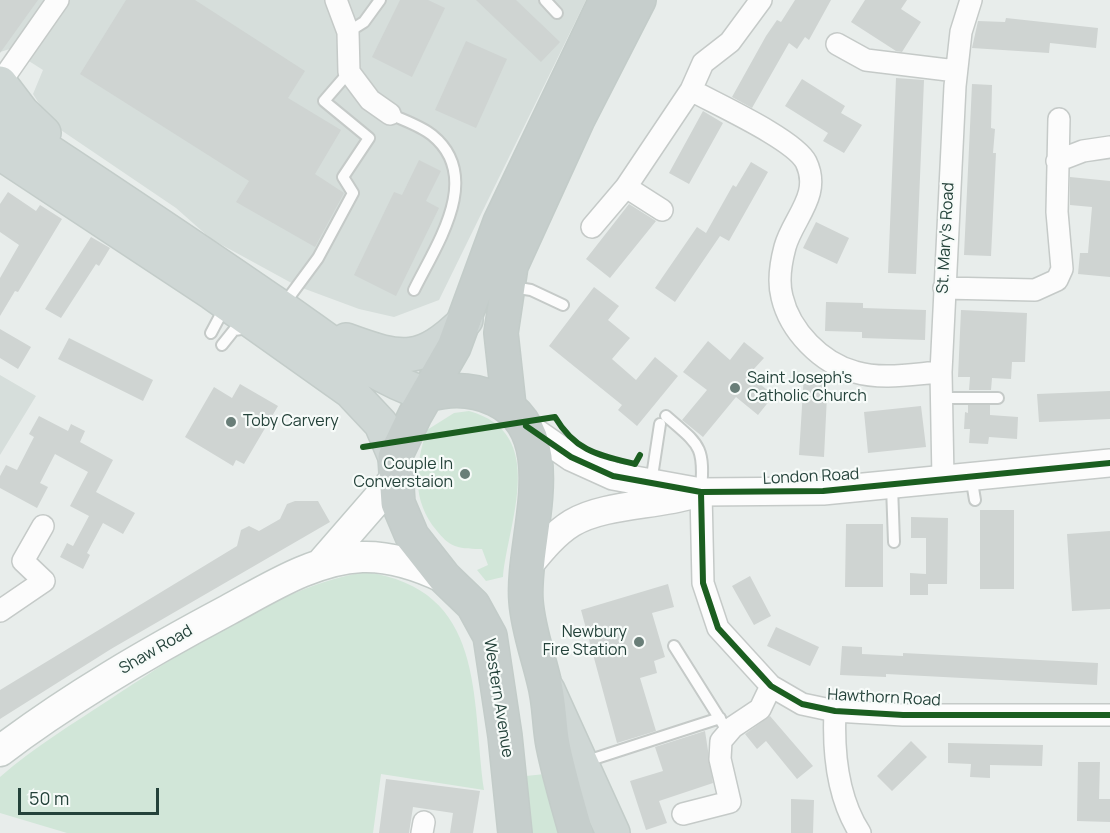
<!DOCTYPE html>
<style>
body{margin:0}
#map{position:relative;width:1110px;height:833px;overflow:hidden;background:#e8edeb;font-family:Manrope,sans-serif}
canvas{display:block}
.scale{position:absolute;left:18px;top:788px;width:141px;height:27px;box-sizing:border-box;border:3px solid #24423a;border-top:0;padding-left:8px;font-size:18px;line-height:21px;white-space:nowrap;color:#24423a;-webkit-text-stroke:4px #f7fbf9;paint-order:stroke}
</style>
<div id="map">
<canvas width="1110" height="833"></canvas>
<div class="scale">50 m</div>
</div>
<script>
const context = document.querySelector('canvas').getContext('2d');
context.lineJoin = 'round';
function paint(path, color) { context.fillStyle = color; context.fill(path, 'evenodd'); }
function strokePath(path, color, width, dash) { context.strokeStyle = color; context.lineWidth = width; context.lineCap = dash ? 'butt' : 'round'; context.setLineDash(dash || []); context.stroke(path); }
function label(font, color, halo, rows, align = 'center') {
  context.font = font + ' Manrope,sans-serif'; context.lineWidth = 4.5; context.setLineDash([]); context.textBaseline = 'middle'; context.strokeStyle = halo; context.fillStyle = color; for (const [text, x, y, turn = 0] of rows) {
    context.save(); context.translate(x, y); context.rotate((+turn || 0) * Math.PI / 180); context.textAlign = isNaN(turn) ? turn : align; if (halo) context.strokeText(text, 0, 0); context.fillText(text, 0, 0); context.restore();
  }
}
paint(new Path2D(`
 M0,0H586L439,300L394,317L359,309L297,286L211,239L176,208L52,124L33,94L43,70L10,49L0,52Z
 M0,375L36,396L0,455Z`), '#d6dedb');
paint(new Path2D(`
 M469,411C549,433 508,522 503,577L486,581L477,570L488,565L482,549C474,549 463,549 455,546C447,543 442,537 437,531C411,500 415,465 427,430L454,413Z
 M365,572C487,589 471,697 484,790L381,774L373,833H67L0,813V777C34,747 74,723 112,698C184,651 280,586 365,572Z
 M545,774L562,833H532L526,776Z`), '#d1e6d8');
paint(new Path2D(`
 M0,0H38L0,53Z
 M126,0H195L305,71L288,98L341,130L315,174L344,193L315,247L236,202L249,181L80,74Z
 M400,0H428L445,8L412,77L372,57Z
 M476,0H516L560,42L541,62Z
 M795,0H831L809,40L805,37L797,49L789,43L752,108L732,97L766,36L777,20L781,22Z
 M865,0H907L901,9L921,22L902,52L896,51L851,22Z
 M1006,18L1098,28L1096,48L1050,43L1049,53L972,48L978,21L1005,22Z
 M466,41L507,59L476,128L435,110Z
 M896,78L924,80L916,274L888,273Z
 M802,79L845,106L841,113L862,125L844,153L823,141L828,133L785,106Z
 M972,84L992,85L991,128L995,129L993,153H996L991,256L964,255Z
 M703,111L723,123L689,184L669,173Z
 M419,160L441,171L426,201L439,208L396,296L354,275L394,192L402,195Z
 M751,162L768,172L729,241L720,236L675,302L655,288L697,227L706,233L733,185L736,187Z
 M1070,177L1110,181V277L1078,274L1080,253H1088L1092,207L1070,205Z
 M8,192L36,211L40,205L62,219L18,292L15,291L0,316V278L19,245L0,232V204Z
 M629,204L656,221L610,278L586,259Z
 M816,222L849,238L837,264L803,248Z
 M91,237L110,248L99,266L96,264L61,318L45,309Z
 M594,287L619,306L608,320L630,338L612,359L636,380L655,357L678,376L637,426L618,410L622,405L549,346Z
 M826,302L863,303V308L926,310L925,340L862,338V332L825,331Z
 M961,310L1027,313L1025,362H1012L1011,379L992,378L991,390H969L970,377H958Z
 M0,329L31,347L18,369L0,358Z
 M69,338L153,380L143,401L58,359Z
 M708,341L730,360L744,342L764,358L753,370L758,374L757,382L774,395L758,415L736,397L703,437L682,420L707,390L683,372Z
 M804,374L828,375L824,457L799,455Z
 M240,384L278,406L244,464L236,460L233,466L185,437L214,387L232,398Z
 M1110,391V419L1039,422L1037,394Z
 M968,405H990V415L1018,417L1017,439L989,437L988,444L969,443L970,429H964L965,412L968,413Z
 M921,406L926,447L868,453L864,412Z
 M39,416L68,431L71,424L85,431L80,442L113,460L96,492L135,513L123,534L103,523L87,553L90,555L83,569L60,557L67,543L73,546L89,516L70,506L88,472L55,454L40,483L48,487L37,508L0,488V476L6,465L17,470L34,437L29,434Z
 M295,501H318L330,522L111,649L0,719V690L237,546L241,530L249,526L259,531L280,519L287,504Z
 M980,510H1014V589H980Z
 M911,517L948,518L947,584H928V595H910V573L926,574V538H911Z
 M846,524H883V587H845Z
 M1110,531V609L1072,611L1067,534Z
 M750,576L771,616L754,625L732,586Z
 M668,584L674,607L652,613L665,657L654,661L657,673L640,678L656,731L617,743L581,610Z
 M776,627L819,647L810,666L767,646Z
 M842,646L862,647V654L903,656V653L1098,663L1097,685L886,674V677L840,675Z
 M770,716L813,766L797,779L766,741L757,749L745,734Z
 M705,731L713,783L659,801L667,823L646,830L630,781L663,771L655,747Z
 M911,741L927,757L892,791L877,776Z
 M948,743L1043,745L1042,766L990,765V778L970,777L971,764L948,763Z
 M1078,762H1100L1099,799H1110V822L1077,821Z
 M386,779L480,791L473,833H450L453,813L413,807L409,833H379Z
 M791,799L814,800L813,833H791Z`), '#cfd4d2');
const service = new Path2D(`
 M545,0L557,13
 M348,32L364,22L380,0
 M390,114C403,120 421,126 432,135C484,177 436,245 414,290
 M512,287L531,290L563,305
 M284,304L318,258L353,193L343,177L369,138L324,101L349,72
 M211,333L220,316L218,306
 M222,345L234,330L249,328
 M941,398H998
 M666,416C699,445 705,445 701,491
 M971,476L975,500
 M651,483L660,424
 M892,486L894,542
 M674,646L723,724
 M584,762L720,718`);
const minor = new Path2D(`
 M336,0L348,32L349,72L370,100L390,114
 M837,44L866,60L956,71
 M0,83L58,0
 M691,90C716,104 794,139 806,162C822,195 793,218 785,247C781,262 778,282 782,297C790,331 821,363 855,372C882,380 913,374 941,372
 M1057,161L1083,151L1110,147
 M626,187L691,90L703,63L730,42L761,0
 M592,227L626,187L662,210
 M944,288L1035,290L1057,280L1062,269L1057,212L1059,119
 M943,479L941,372L955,86L961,32L971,0
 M701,492L703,583L718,628L771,686L802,704L835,711L903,715H1110
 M0,611L44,581L23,561L43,526
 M835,711C833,753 837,797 860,833
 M683,814L730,802L720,759L721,741L733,727L760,709L771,686
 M422,833L424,822`);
const tertiary = new Path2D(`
 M526,426L571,457L613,476L701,492L823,491L1110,463
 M526,569C540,552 554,534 572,523C604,504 655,506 691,495`);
const secondary = new Path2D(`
 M321,564L394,480
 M0,751C71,697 149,652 228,610C269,588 314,559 362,557C390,556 420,566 445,578`);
const primary = new Path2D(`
 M0,83L22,112L44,133
 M0,119C90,178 180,238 269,299C324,335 364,374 428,395
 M0,153L212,293L350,391L381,424L395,457
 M346,340C403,361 421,364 466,320
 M548,690L613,833`);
const trunk = new Path2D(`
 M428,395C451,388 473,389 495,399C568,434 521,540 526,601C528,629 538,655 544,681C550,702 549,724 553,745C559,775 568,804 576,833
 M509,406L501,333L511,266L578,119L639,0
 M515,833L505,736L490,636L473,605L445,578L412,536L398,503L395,457L415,415L454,347L500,222L606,0`);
strokePath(service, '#c5cac8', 14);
strokePath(minor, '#c5cac8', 24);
strokePath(tertiary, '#c5cac8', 30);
strokePath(secondary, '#c3cbc8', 33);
strokePath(primary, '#c3ccc9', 36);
strokePath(trunk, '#c3ccc9', 36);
strokePath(service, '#fcfcfc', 10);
strokePath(minor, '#fcfcfc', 21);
strokePath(tertiary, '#fcfcfc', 27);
strokePath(secondary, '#fcfcfc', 30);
strokePath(primary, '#cfd7d5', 33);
strokePath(trunk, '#c6cecc', 33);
strokePath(new Path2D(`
 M526,426L571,457L613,476L701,492L823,491L1110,463
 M363,447L555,417C575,451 598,455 635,464L640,455
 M701,492L703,583L718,628L771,686L802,704L835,711L903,715H1110`), '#1b5e20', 6);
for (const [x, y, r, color] of [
 [735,388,6,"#697e78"],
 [231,422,6,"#697e78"],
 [465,474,6,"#697e78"],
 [639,642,6,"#697e78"]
]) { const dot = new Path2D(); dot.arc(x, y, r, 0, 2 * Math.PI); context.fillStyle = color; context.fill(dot); strokePath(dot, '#f7fbf9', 2); }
label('16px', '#24423a', '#f7fbf9', [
 ["St. Mary's Road",946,238,-87],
 ["London Road",811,477,-3],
 ["Shaw Road",156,650,-30],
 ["Western Avenue",498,698,81],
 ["Hawthorn Road",884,698,3]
]);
label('16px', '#24423a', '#f7fbf9', [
 ["Saint Joseph's",747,379],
 ["Catholic Church",747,397],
 ["Toby Carvery",243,422],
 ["Couple In",453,465,"right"],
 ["Converstaion",453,483,"right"],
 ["Newbury",627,633,"right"],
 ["Fire Station",627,651,"right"]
], 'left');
</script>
